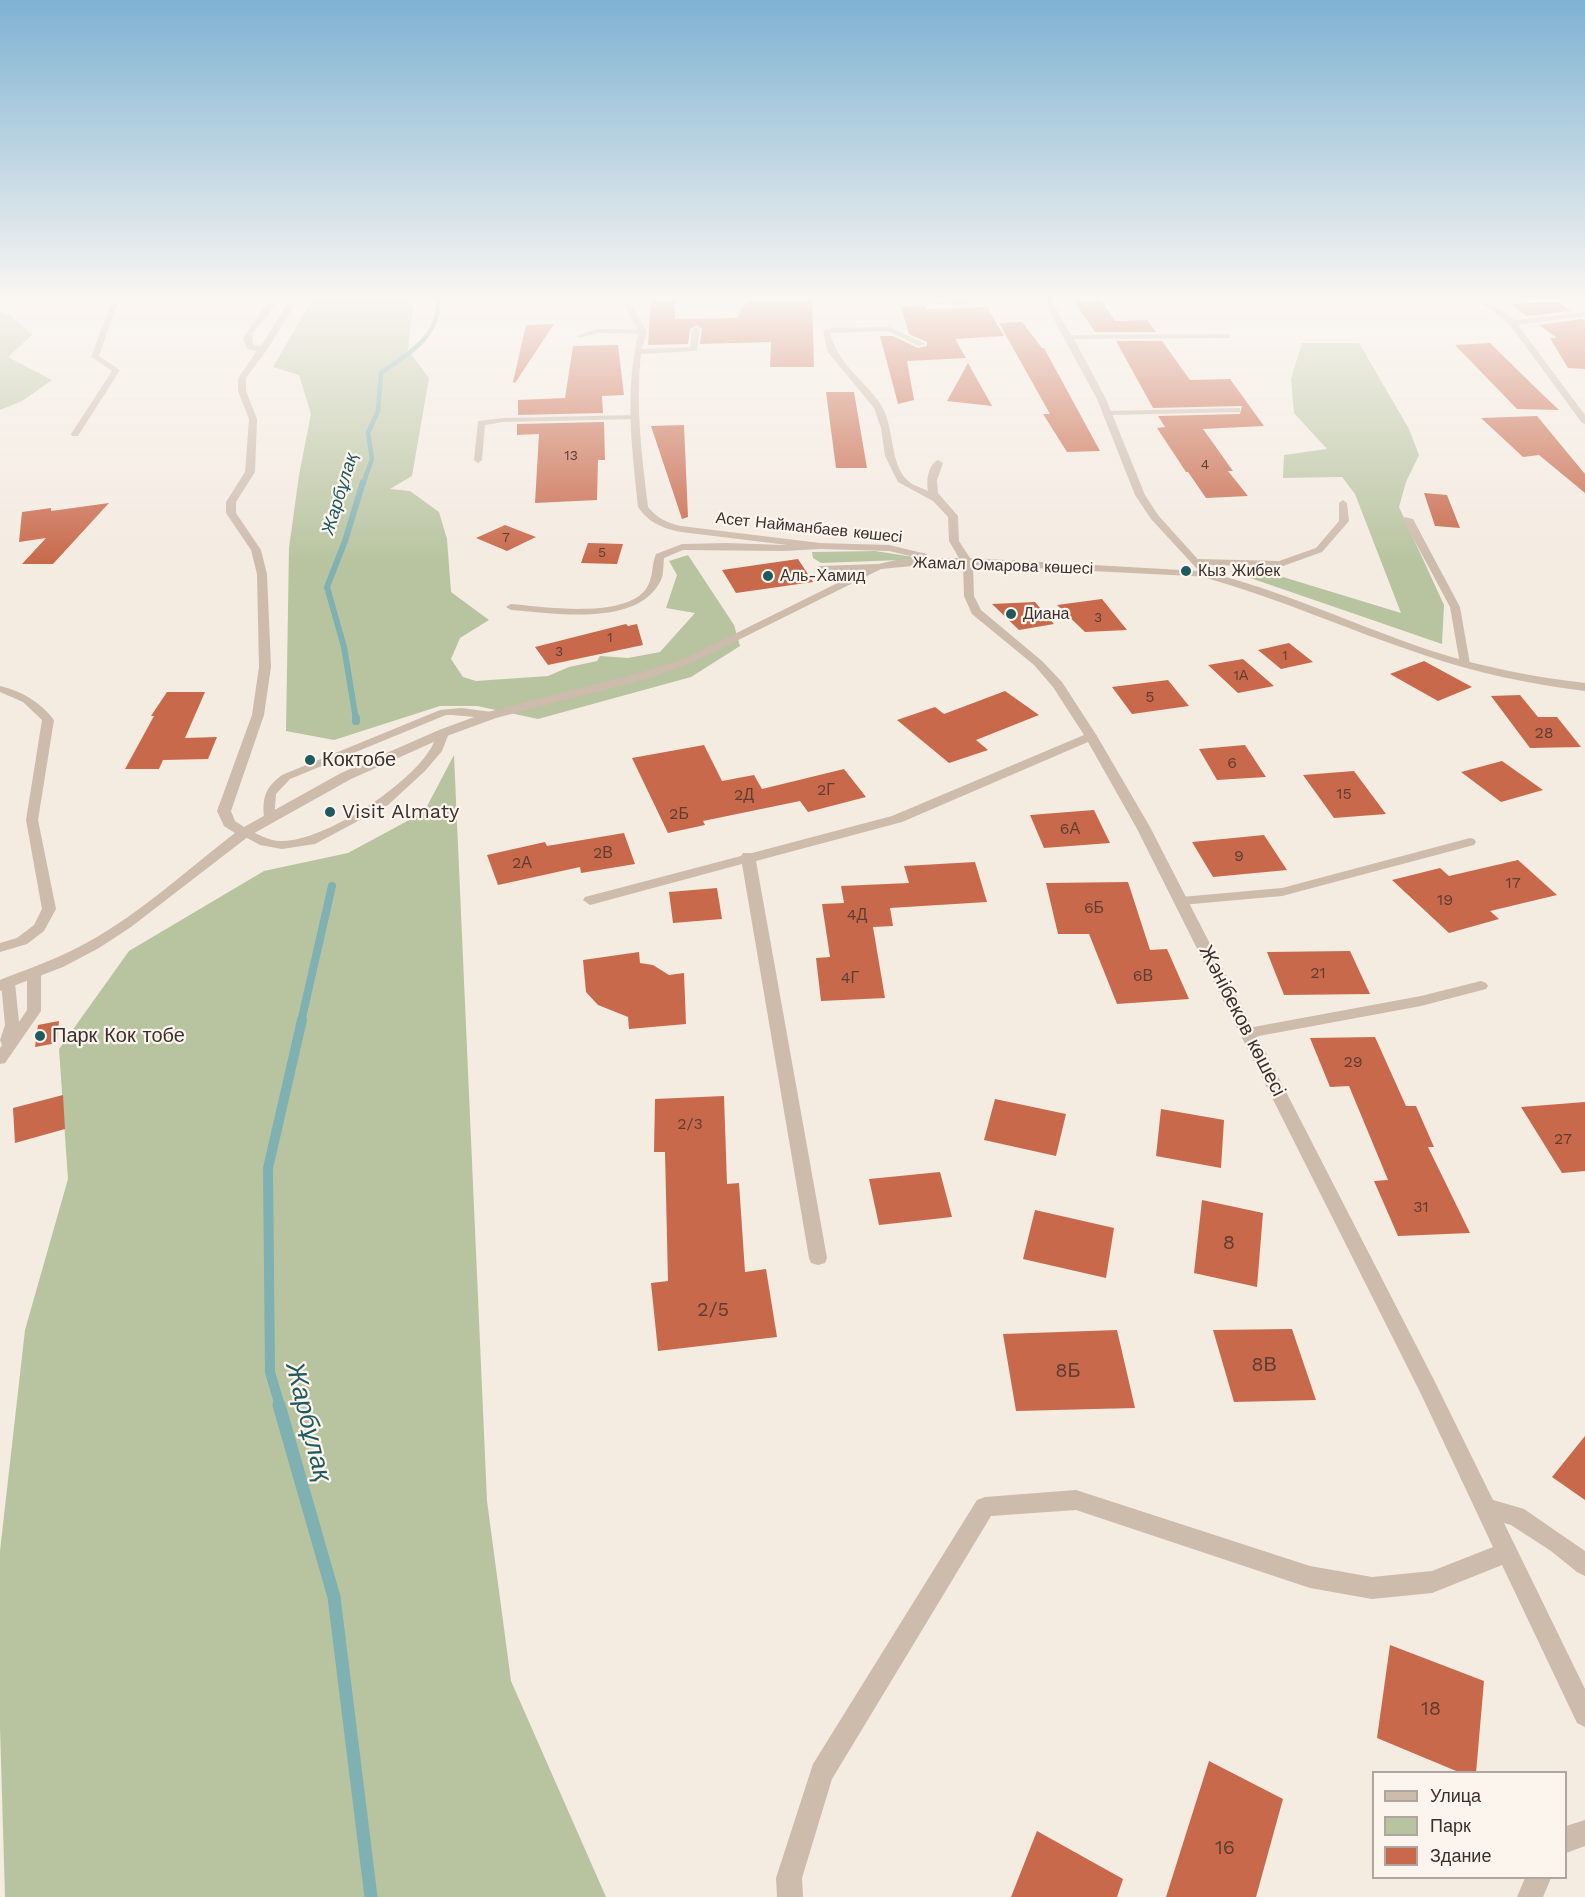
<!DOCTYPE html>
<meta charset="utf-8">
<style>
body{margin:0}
#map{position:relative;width:1585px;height:1897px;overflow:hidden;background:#f4ebe1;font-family:"Work Sans",sans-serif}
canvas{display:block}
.legend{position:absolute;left:1372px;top:1771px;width:195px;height:108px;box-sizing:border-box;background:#fbf5ee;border:2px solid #aea6a0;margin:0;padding:8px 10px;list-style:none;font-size:18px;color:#3b302b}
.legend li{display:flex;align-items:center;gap:12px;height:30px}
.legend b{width:30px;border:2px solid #aea6a0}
</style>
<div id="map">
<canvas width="1585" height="1897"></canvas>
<ul class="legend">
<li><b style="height:8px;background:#cdbbac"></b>Улица</li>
<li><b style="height:16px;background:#b8c4a0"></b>Парк</li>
<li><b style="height:16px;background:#c8694b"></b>Здание</li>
</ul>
</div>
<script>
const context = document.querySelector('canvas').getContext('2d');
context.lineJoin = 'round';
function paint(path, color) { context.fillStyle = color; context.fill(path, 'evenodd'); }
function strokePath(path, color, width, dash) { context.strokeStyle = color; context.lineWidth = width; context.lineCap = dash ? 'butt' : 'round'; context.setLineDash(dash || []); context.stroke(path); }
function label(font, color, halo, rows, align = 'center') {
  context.font = font + ' "Work Sans",sans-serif'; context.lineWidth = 4.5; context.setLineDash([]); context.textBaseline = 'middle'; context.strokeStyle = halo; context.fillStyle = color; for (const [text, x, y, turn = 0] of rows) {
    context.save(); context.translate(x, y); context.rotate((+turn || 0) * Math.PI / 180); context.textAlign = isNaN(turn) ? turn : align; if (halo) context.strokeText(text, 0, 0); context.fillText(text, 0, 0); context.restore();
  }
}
paint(new Path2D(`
 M313,298H414L408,350L429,378L412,476L390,489L410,491L439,512L447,539L451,592L489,620L460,638L451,659L463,677L476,681L548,676L569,667L597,661L600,656L628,658L660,652L695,613L666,608L677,575L669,561L688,555L734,625L740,646L691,677L538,719L477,706H440L334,740L286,731L289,548L299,475L311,414L299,375L273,367Z
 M0,311L10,315L32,335L8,357L52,380L22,401L0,410Z
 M1302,343H1359L1409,429L1419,455L1406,482L1399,507L1444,605L1442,644L1230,571L1260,570L1401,613L1355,494L1342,477L1283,478L1284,455L1327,449L1294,413L1291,379Z
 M875,551L927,559L821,563L813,558L812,552Z
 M454,755L487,1501L511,1681L606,1897H5L0,1727V1551L25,1330L68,1179L59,1049L129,951L264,871L348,853L424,812Z`), '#b8c4a0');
strokePath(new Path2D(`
 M363,484L372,459L368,433L378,411L381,373C408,354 441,336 438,298`), '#7fb0b2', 4.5);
strokePath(new Path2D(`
 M356,720L344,647L327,587L345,541L363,482`), '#7fb0b2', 6);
strokePath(new Path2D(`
 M356,718V721
 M301,1022L332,886`), '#7fb0b2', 8);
strokePath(new Path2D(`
 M280,1406L270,1372L268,1168L302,1020`), '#7fb0b2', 10);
strokePath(new Path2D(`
 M279,1405L334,1597L371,1897`), '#7fb0b2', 13);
paint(new Path2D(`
 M651,298H675V319L738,318L742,307L753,298H812L814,367H770L771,342L700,344L702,329L697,325L690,329L688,344L648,345Z
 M1072,298H1100L1115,321L1147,320L1156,332H1095Z
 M1558,302L1571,311L1527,316L1510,304Z
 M925,306L926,309L987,307L1004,336L955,339L966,358L907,361L914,400L898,404L880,336H893L918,348L927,346V342L909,334L901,307Z
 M1582,319L1585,321V369L1568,368L1550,338H1557L1539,325Z
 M1022,322L1042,348H1044L1100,451L1067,452L1043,414H1050L999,323Z
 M554,324L515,383L513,382L526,325Z
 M1116,341H1162L1190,380L1230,379L1264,426L1203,429L1233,471H1228L1248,496L1206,498L1188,472H1186L1157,428L1165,427L1158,416L1240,414L1242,406L1153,408Z
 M1490,343L1539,391L1559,410L1517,409L1455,345Z
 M618,345L624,395L602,396L603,413L518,415V400L565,398L573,346Z
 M968,363L992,406L947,401Z
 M826,392H854L867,468H836Z
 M1537,416L1585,474V493L1539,455L1523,457L1481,418Z
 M604,422L605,460H598L597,500L535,503L539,434L517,435V424Z
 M684,425L688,517L682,519L651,426Z
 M1424,493L1447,495L1460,528L1435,526Z
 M109,503L53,564H22L46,538L19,542L22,512L51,508V511Z
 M505,525L536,537L507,551L476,538Z
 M588,543L623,544L617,564L581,563Z
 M798,559L813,582L736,593L722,570Z
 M1102,599L1127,630L1085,632L1057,605Z
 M1035,602L1054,624L1019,630L992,604Z
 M626,624L628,626L637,624L643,645L548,665L535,647Z
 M1289,643L1313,662L1281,669L1258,650Z
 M1243,659L1274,686L1238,693L1208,665Z
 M1424,661L1472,687L1438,701L1390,674Z
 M1168,680L1189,706L1132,714L1112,687Z
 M1005,691L1039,715L976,740L988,750L949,763L897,720L935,707L944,714Z
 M167,692H205L185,738L217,737L208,759L163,760L159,769H125L154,716H151Z
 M1520,695L1538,717H1557L1581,747L1530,748L1491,696Z
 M704,745L722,781L754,775L762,789L844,769L866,797L808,812L800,801L703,821L705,825L668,833L632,758Z
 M1245,745L1266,777L1217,780L1199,749Z
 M1502,761L1543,790L1501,802L1461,772Z
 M1354,771L1386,814L1334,818L1303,775Z
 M1094,810L1110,843L1044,848L1030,815Z
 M624,833L635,864L581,873L580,867L498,885L487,855L545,842L547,846Z
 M1264,835L1287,870L1213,877L1192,842Z
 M1518,860L1557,895L1490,911L1499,919L1449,933L1392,880L1440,868L1449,876Z
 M975,862L987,902L890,908L893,926L873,927L885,998L821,1001L816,958L830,957L822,904L844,903L841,886L909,883L904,866Z
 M1128,882L1150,950L1167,949L1189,999L1117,1004L1089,934H1058L1046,883Z
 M717,888L722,919L673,923L669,892Z
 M1350,951L1370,994L1284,995L1267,952Z
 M639,952L640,963L653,965L669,975L684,973L686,1024L629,1029L628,1017L598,1005L586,992L583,960Z
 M59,1021L57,1043L35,1047L38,1025Z
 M1375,1037L1406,1106H1416L1434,1147H1428L1470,1233L1398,1236L1374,1181L1388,1180L1349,1086L1330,1087L1310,1038Z
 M63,1095L65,1129L15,1143L13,1108Z
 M724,1096L727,1184L739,1183L745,1272L766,1269L777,1337L658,1351L651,1283L668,1281L665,1152H654L655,1099Z
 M995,1099L1066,1114L1056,1156L984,1140Z
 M1585,1102V1171L1562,1173L1521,1107Z
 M1161,1109L1224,1120L1221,1168L1156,1156Z
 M940,1172L952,1217L879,1225L869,1179Z
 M1202,1200L1263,1213L1257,1287L1194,1273Z
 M1035,1210L1114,1228L1106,1278L1023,1259Z
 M1292,1329L1316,1400L1234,1402L1213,1330Z
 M1117,1330L1135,1408L1016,1411L1003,1334Z
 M1585,1436V1500L1552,1477Z
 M1390,1645L1484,1681L1476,1773H1461L1377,1738Z
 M1209,1761L1283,1799L1256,1897H1166Z
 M1037,1831L1123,1879L1117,1897H1011Z`), '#c8694b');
paint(new Path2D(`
 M113,298H119L99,356L120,370L78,436H72L71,434L112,371L91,357Z
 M1047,298L1049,301L938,305L935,303L938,301Z
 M597,329L643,330L647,332L643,334L597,333L580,338L576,336Z
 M1237,408H1240V412L1107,415L1103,413L1107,411Z
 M635,415L639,417L638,419L503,422L485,425L482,460L478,463L474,460L478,421L503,418Z
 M1343,500L1347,503L1349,521L1322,552L1283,566L1198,565L1193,562L1198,559L1279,561L1316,548L1339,521V503Z
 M1405,517L1413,519L1460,607L1470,664L1469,666L1465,667L1460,664L1450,607L1403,519Z
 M727,543L784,545L820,543L825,546L820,549L784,551L683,550L664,558C663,565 664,574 661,580C638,628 554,613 511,610L506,607L511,604C544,607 624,619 646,589C654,577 651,566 656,554L682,544Z
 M878,564L883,567L881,569L819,572L814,569L819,566Z
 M0,686C22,691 40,702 54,720L38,820L56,909L44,931L27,944L0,952V943L17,938L34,925L42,909L26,820L42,720L23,702L0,692Z
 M461,708L492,712L498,715C490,721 459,714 446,715L290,779L276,794L274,820H266L264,817C262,797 266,787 282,775L440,710Z
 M443,730L449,733L442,751L425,771L388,805L315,844L282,849L260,845L238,833L244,829C258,833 269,842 283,841C326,840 406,787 429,751C434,745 435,737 439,731Z
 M1470,838L1474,839L1476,842L1474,845L1282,896L1181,905L1174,901L1181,897L1282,888Z
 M34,968L41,973V1011L5,1063L0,1064V1048L2,1045L0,1040L5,1025L1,983L8,978L15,983L19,1022L27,1010V973Z
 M1481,981L1486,983L1488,986L1486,989L1421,1006L1248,1038L1243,1037L1241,1033L1243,1029L1248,1028L1421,996Z`), '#cdbbac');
paint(new Path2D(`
 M270,298H278L268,315L252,334L253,345L261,346L291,298H299L269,347L246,378V391L257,419L255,472L236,502V513L261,550L267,574L271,667L264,715L231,811L235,821L244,827L341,773L439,730L488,712L642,672L686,658L874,565L896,560L919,558L889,551L820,549L681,532C662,528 649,523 638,507C632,448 624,388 639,332L620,298H628L647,332L642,349L690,347L692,329L696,327L700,329L697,351L641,354C635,405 642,456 648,507C657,518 667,523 681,526L820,543L889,545L927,554V558H959L949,541L948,517L933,501L898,482L885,456L881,428L874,408L827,351L823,330L832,328L889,327L926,344L919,346L888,331L830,333C839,366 864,379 881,405C895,427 889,462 907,480C912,485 922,488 928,491C926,481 928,465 938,460L943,463L937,480L938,493L958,516L959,541L970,558L1199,571L1151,519L1135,495L1097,399L1042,298H1050L1071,335L1230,334V338H1227L1074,339L1106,399L1145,495L1158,515L1212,575L1211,577L973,565L974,596L981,610L1042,661L1062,682L1097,736L1150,827L1435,1382L1493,1500L1524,1509L1585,1551V1576L1577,1572L1551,1551L1511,1525L1504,1523L1585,1689V1727L1577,1723L1502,1565L1432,1593L1372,1599L1310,1588L1076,1510L991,1516L832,1779L802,1878L803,1897H777L776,1878L813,1764L977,1500L985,1497L1076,1490L1310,1566L1372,1577L1432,1571L1493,1547L1421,1394L1136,827L1088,742L902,822L756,861L827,1258L825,1263L818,1265L811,1263L809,1258L742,864L590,905L583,900L585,897L741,856L743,853H752L892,816L1084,735L1053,687L1034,665L972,614L964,596L963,564L943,563L881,569L694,662L650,678L496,718L447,736L351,779L249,836L131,927L99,948L63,967L0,991V980C30,968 60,958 88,942C141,913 187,870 235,833L224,826L217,811L252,715L259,667L257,574L251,550L226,513V502L245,472L249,419L238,391V378L257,351L247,349L243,338Z
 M1475,298H1484L1515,320L1585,312V316L1518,325L1585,415V424L1582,423L1510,325Z
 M1585,1820V1846L1566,1853V1826Z
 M1525,1878H1551L1543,1897H1517Z`), '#cdbbac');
paint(new Path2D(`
 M1207,572C1284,591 1357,626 1432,651C1482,667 1533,677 1585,683V691C1530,684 1476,673 1424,655C1350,631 1279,598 1203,577L1202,575Z`), '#cdbbac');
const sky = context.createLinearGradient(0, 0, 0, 563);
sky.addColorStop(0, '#7eb2d2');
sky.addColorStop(0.53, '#faf6f2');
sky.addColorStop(1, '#faf6f200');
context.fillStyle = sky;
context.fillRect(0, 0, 1585, 563);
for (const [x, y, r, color] of [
 [1186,571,6,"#1f5a5e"],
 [768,576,6,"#1f5a5e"],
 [1011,614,6,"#1f5a5e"],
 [310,760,6,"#1f5a5e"],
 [330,812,6,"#1f5a5e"],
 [40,1036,6,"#1f5a5e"]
]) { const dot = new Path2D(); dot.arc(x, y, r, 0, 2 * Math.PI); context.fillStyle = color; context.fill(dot); strokePath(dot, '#fbf5ee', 2); }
label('14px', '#5e3e33', null, [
 ["13",571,456],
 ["4",1205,465],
 ["7",506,538],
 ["5",602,553],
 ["3",1098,618],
 ["1",610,638],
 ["3",559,652],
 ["1",1285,656],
 ["1А",1241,676]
]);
label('16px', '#3b302b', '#fbf5ee', [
 ["Асет Найманбаев көшесі",809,528,6],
 ["Жамал Омарова көшесі",1003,566,2]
]);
label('16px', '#3b302b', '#fbf5ee', [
 ["Кыз Жибек",1198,571],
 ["Аль-Хамид",780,576],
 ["Диана",1023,614]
], 'left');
label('16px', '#5e3e33', null, [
 ["5",1150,697],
 ["28",1544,733],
 ["6",1232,763],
 ["2Г",826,790],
 ["15",1344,794],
 ["2Д",744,795],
 ["2Б",679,814],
 ["6А",1070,829],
 ["2В",603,853],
 ["9",1239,856],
 ["2А",522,863],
 ["17",1513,883],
 ["19",1445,900],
 ["6Б",1094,908],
 ["4Д",857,915],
 ["21",1318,973],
 ["6В",1143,976],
 ["4Г",850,978],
 ["29",1353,1062],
 ["2/3",690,1124],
 ["27",1563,1139],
 ["31",1421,1207]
]);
label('italic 18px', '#1f5a5e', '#fbf5ee', [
 ["Жарбұлақ",340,494,-73]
]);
label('20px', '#3b302b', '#fbf5ee', [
 ["Коктобе",322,760],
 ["Visit Almaty",342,812],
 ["Парк Кок тобе",52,1036]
], 'left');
label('20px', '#3b302b', '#fbf5ee', [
 ["Жәнібеков көшесі",1242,1021,63]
]);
label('20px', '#5e3e33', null, [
 ["8",1229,1243],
 ["2/5",713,1310],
 ["8В",1264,1365],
 ["8Б",1068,1371],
 ["18",1431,1709],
 ["16",1225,1848]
]);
label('italic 26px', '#1f5a5e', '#fbf5ee', [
 ["Жарбұлақ",308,1422,76]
]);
</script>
